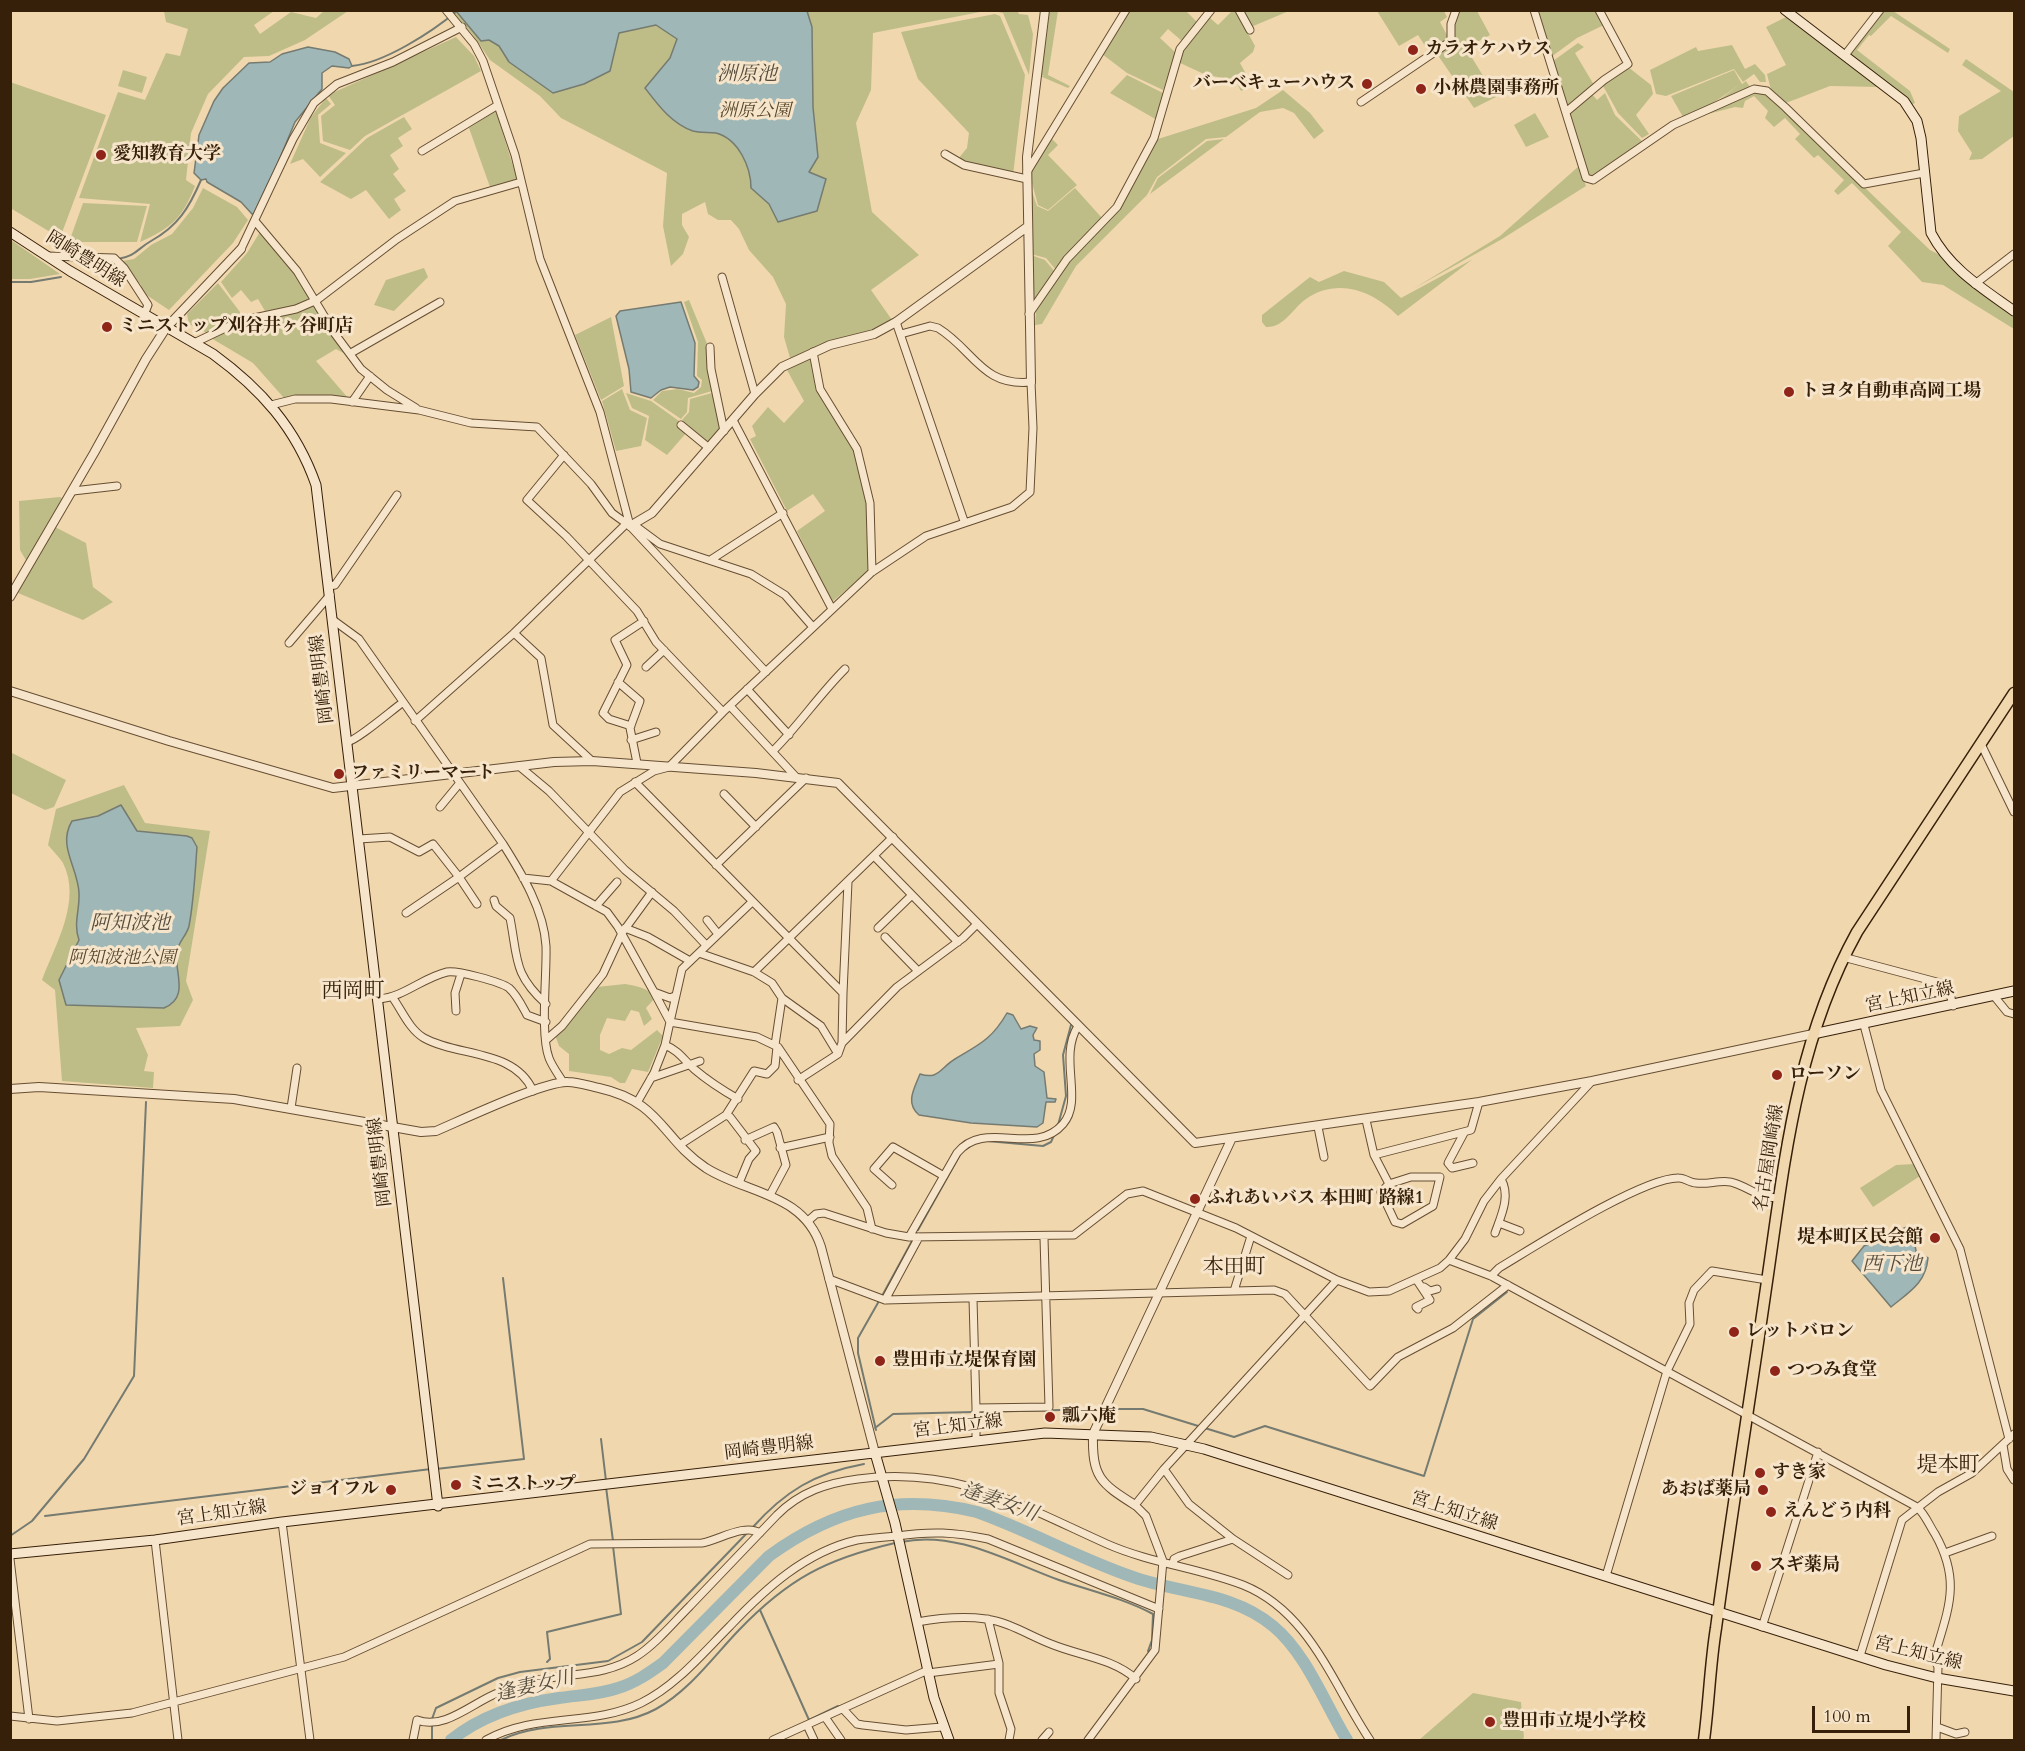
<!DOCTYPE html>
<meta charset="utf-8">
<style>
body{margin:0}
#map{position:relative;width:2025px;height:1751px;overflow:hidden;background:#f1d7ae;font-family:Cardo,serif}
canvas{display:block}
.frame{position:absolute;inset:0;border:12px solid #37200a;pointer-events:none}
.scale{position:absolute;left:1812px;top:1706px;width:98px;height:27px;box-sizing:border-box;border:3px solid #37200a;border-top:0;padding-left:8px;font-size:18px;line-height:21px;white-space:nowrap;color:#37200a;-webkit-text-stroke:4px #f6e5ca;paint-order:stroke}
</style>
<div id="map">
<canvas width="2025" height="1751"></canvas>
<div class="frame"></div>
<div class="scale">100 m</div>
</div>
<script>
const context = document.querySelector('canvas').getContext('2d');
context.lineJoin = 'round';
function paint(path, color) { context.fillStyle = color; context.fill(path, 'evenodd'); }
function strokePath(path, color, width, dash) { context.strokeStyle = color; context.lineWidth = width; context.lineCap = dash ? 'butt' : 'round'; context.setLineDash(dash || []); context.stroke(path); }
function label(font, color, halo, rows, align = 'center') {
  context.font = font + ' Cardo,"Noto Serif JP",serif'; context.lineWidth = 6; context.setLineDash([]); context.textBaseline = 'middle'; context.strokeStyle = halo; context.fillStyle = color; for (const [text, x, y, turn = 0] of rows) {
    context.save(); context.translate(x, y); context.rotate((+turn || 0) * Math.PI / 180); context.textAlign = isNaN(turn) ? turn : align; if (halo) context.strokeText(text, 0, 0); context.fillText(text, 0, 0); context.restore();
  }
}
paint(new Path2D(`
 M1017,10L1019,14L1028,15L1033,34L1029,75L1003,13L998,12Z
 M1883,10L1893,11L1950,49L1948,53L1891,16L1871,36L1869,35L1857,50L1910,91L1915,103L1911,105L1850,54Z
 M164,11H274L254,25L260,34L291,12L316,18L324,11H348L305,40L269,56L244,57L208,94L191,133L186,180L195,186C182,219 171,228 140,242L150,204L79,198L118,92L145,100L166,53L180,56L188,29L166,22Z
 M452,11H985L873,33L871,90L856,123L872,212L919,255L871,290L892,320L875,329L790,358L784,337L786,304L773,277L749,250L739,229L731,220H718L708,214L705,202L682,214V225L689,237L683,254L671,266L663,226L667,173L561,118L540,96L490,60L473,35Z
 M1047,11H1058L1048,75L1070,86L1068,88L1040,76L1045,75H1040Z
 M1129,11H1186L1197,22L1183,42L1168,29L1160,38L1176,53L1163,90L1127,73L1102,54Z
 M1232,11H1236L1255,46L1253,52L1240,63L1252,85L1241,91L1235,80L1206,75L1178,62L1182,51L1209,17L1218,25Z
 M1242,11H1289L1251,27Z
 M1377,11H1444L1447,17L1440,22L1449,39L1429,52L1418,35L1399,46Z
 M1461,11H1477L1490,35L1466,48L1496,97L1474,108L1437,54L1453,44L1456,14Z
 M1543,11H1596L1604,25L1577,38L1551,57L1537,13Z
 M995,14L1000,16L1025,75L1013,175L966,163L958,159L967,148L969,133L918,79L901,32Z
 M1786,17L1880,87L1830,86L1786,103L1771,90L1767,74L1786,65L1766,27Z
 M456,37L474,56L481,71L365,136L350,150L323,141L321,116L335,105L328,95Z
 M1578,43L1584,47L1575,53L1594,85L1567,108L1553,61Z
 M1732,45L1745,69L1755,64L1765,75L1766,82H1760L1754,74L1743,82L1734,69L1666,96L1656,94L1650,70L1696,47L1698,51Z
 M1966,59L2014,92V136L1982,159L1969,160L1972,153L1958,131L1959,116L2001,91L1962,65Z
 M1628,67L1651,85L1653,94L1636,115L1649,134L1642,138L1618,113L1602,84Z
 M123,70L147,77L142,93L118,86Z
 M1734,70L1742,84L1746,81L1750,87L1711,106L1739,85L1706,108L1683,117L1671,96Z
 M1127,75L1163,93L1157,120L1110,93Z
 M10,82L106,115L60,238L12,209L11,204Z
 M1283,90L1310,113L1324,131L1314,139L1294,113L1283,108L1260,112L1226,137L1206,139L1157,177L1147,195L1076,266L1042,324L1035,325L1036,311L1070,260L1120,209L1158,139L1256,108Z
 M1754,91L1766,93L1930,250L1938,254L1972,287L2014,316V329L1943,285L1922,282L1888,246L1901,232L1852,183L1838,195L1834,191L1844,180L1818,155L1814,158L1795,139L1800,134L1785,118L1774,127L1765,118L1768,111L1754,96L1745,101L1743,108L1735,107L1704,115Z
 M1605,93L1615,115L1643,142L1592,176L1589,175L1570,113L1592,94L1597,100Z
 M326,98L331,104L318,115L320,143L346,153L320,177L303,159L290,164L311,117Z
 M496,111L517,179L490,187L469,128Z
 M1535,113L1549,137L1526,147L1514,125Z
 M404,117L412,129L398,138L403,146L390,155L399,169L393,174L406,191L394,199L401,210L389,219L366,190L351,199L320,182L367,138Z
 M1052,139L1058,145L1048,155L1077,185L1048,210L1038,205L1029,172Z
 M1224,139L1150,194L1158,178L1207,141Z
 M1579,166L1586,186L1502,239L1413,289L1500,236Z
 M1030,186L1037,206L1048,211L1075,188L1102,218L1064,257L1056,270L1046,258L1031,254Z
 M203,188L237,207L248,220L233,243L169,310L142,292L141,285L122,261L134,259L151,245L172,234L193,208Z
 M83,203L147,206L137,242H69Z
 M260,232L294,272L312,299L295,306L265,311L258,299L251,302L241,290L232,298L221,282L247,253Z
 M11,240L60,274L30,279H11Z
 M1031,255L1045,260L1055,272L1036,301L1031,300Z
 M1473,259L1398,316C1373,291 1338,277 1306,299C1293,308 1284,328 1266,327L1262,322V315L1310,277L1319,282L1344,271L1384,282L1401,298Z
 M424,268L428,277L394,311L374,305L386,280Z
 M218,283L240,312V319L207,333L189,324L187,314Z
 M689,300L708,346L712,391L688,398L687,412L681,419L653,400L662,391L678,389L694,393L701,387L702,380L697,376L698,342L684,302Z
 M315,304L349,356L336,349L316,361L349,399L294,395L284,398L253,363L211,338L242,324Z
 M611,317L624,386L601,400L575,335Z
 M810,358L816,390L853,449L866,503L868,571L832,602L797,531L825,511L813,494L787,511L750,439L756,436L752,426L768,407L784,423L804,401L787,370Z
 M622,389L630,410L647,418L641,446L616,451L602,401Z
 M626,393L651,401L679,421L677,424L687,432L667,455L645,440L649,416L632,408Z
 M712,393L721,430L709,444L682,420L689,412L690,399Z
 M60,497L63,499L27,562L20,550L19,501Z
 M55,527L86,543L93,587L113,602L83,620L18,593Z
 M10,752L66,780L54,807L45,810L11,793Z
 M124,785L145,823L210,831L186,981L193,1000L180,1026L136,1028L148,1055L144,1071L154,1072L153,1088L62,1081L55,990L42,980C55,945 82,901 63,863C59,857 53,851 48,845L56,809Z
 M625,984C636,986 648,987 655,998L646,1008L652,1019L644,1026L639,1012L631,1010L625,1021L607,1018L600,1035V1050L609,1054L622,1048L631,1050L657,1030L663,1036L648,1072L632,1069L625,1083H620L611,1077L569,1071V1054L559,1046L555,1035L597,987Z
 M1915,1164L1920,1176L1873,1207L1860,1188L1896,1165Z
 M1473,1693L1521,1702L1524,1738L1521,1740H1419Z`), '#bebd88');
const water = new Path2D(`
 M456,11H807L812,27L813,107L818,157L809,172L826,179L817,211L778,222L769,204L751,188C751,168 739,139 716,133C709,132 700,133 693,131C672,124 658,105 645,88L670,58L677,39L656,25L619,33L610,71L584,84L553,93L509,62L499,46L489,40L481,41Z
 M308,47L335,52L349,59L352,66L349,68L332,66L322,73V89L295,122L257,213L252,214L241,202L207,182L206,179L201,180L194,173L199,135L214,101L223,88L249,63L270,62L282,54Z
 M681,302L695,343L694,376L699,382L698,387L693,390L670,387L661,390L651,398L631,392L629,369L616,316L620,311Z
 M121,805L137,831L187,836L192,838L197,847C195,873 194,900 189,926C187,935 179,941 177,951C173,970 191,997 164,1008L66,1005L59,980L79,940C73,924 80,909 79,893C78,867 57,846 72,821L98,816Z
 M1007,1013L1013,1015L1021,1029L1030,1026L1037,1028L1033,1035L1034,1040L1040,1041V1050L1034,1054L1035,1066L1044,1072L1047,1098L1056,1099L1055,1102H1046L1043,1123L1037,1127L971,1123L919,1115C905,1103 914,1089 920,1074C939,1080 940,1068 955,1059C980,1044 992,1039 1007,1013Z
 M1909,1226L1916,1230L1914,1240L1916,1251L1928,1258C1926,1283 1909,1292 1891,1307L1852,1261L1864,1246Z`);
paint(water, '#9fb7b6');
strokePath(water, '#757b71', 1.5);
strokePath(new Path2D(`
 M352,66C384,63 432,32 457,11
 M118,259C136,256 137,249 151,241C178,226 189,208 201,180
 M10,282H31L61,277
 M1058,1125L1066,1096L1063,1055L1071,1025
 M987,1141L1043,1146L1051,1142L1055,1133
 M918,1230L961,1153
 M882,1296L912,1241
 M1108,1409H1143L1234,1437L1265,1426L1424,1476L1473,1319L1507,1292
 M979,1412L1102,1409
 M875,1428L893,1414L973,1412
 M876,1430L858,1353V1338L879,1301
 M601,1439L606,1481
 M436,1469L524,1459L503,1278
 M606,1487L613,1541
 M45,1516L431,1469
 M752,1528C785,1491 815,1473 864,1464
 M10,1536L32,1521L84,1459L134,1376L146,1102
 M901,1542C956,1530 1009,1562 1059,1580C1091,1591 1123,1598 1153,1614L1152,1640L1148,1651L1150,1652
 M760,1610L809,1720L838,1706
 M547,1662L550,1659L547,1632L621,1614L613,1546
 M432,1719L436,1708L498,1678L520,1672L608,1661L642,1642L748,1532
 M432,1725V1740
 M501,1740C550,1716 608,1735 656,1709C690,1690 713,1657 739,1630C788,1579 826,1559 895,1543`), '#757b71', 2);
strokePath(new Path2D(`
 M451,1740C481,1716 521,1703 559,1698C579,1695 598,1695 618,1688C635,1683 649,1673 663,1663L769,1556C835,1508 898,1493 977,1512C1030,1531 1080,1559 1133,1577C1181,1594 1232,1592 1273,1626C1306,1653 1325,1704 1347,1740`), '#9fb7b6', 12);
const minor = new Path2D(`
 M446,10L474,44L483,61L515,155L540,259L600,412L630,526L766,672
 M1239,10L1250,30
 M1534,10L1586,178L1593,180L1673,125L1754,89L1767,91L1785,107L1864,184L1924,173
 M1845,55L1880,10
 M1361,102L1451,41V24L1456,10
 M1566,112L1604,80L1628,64L1599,10
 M422,151L498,105
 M945,154L964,165L1027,179
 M1027,172L1126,10
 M255,221L297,271L335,334L361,369L387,390L416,408
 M241,249L293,139L314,103L337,84L393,62L462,27
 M47,256L114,258L124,268L148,305L144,315
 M722,277L755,394
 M1975,284L2014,254
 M1029,314L1067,259L1117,207L1154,138L1180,49L1211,10
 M896,322L964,521
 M194,343L240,321L296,309L317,300L397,239L455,201L521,182
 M710,347L711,369L724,431
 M813,352L820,389L857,449L870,503L872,572
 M351,353L440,302
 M352,402L370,376
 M271,405L295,399H331L419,410L471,423L537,427L591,484L612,513L630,526
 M733,420L832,609
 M681,425L709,448
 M564,455L527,500L566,536L637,611L656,642L723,712
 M73,491L117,486
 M633,524L660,544L751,574L785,595L812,626
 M712,559L783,513
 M329,586L335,585L397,495
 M333,620L359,639L503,844C522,874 544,910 546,946C547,974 540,1034 549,1058C552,1066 558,1074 563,1082
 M514,633L541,658L553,725L592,761
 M289,643L330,595
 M646,667L664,650
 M618,682L640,701L630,728L637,763
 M747,689L789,735
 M730,706L796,777
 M415,721L514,633L625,525
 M631,726L609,719L603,713L627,665L615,640L644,621
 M631,740L656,732
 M347,742C356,741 391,711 402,703
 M1981,744L2014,812
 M773,751C799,725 819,695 845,669
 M519,766L549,791L625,870L674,911L706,945
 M635,782L843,993L842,1043L838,1054L798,1080
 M724,794L756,827
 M440,807L459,784
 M359,839L390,837L419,852L433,844L459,877L406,913
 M875,857L958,942
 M716,865L806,778
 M523,878L551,881L607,912L618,927L654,992L670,998L675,996
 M551,881L620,792L654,771L669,767L723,712L872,572L926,536L1012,507L1030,492L1033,428L1031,382C982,387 974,350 938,328L930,326L901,334
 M494,900L496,906L510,918C518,959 513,974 546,1004
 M752,902L682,969L670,1022L757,1037L778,1047L830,1124L829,1143L832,1156L867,1208L872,1229
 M477,904L459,877L503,844
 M596,906L617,882
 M707,920L718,934
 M625,928L648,937L690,961
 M878,928L912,895
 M885,937L918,971
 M699,953L754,972L772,983L782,998L821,1026L838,1054
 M1843,957L1948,985L1953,1006
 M754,972L893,837
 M654,992L670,1022L665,1045
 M843,993L848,882
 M1994,996L2007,1012L2014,1014
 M393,998C402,1011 410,1030 424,1038C458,1057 515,1049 533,1091
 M379,999C404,997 422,978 447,972C457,970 501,982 509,988C517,995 522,1006 527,1015L546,1022
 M456,1011L455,993L461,974
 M1864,1025L1881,1090L1960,1249L2009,1439
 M546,1040L562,1026L603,974L622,933L652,892
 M842,1043L897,987L963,938L977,924
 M775,1045L782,998
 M651,1078L700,1061
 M638,1101L654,1073L665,1045C679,1051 683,1059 694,1069C707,1080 722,1090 738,1099
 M291,1108L297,1068
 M726,1115L754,1071L767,1074L775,1066L777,1047
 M1366,1120L1374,1155L1389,1184L1381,1192L1395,1222L1402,1224L1433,1206L1440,1177H1411L1389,1184
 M1318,1127L1324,1157
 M1464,1133L1448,1163L1452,1168L1473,1163
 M745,1140L774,1127L777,1132L786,1165L770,1195
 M681,1144L726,1115L730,1117L756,1151L749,1159L739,1183
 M780,1148L830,1137
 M1374,1155L1471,1130L1479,1102
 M892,1185L874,1169L893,1147L944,1176
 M808,1221L816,1214L824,1213L886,1233L909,1237L1074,1235L1127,1194L1143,1191L1236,1228L1337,1280L1369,1292L1389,1291L1440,1268L1449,1260L1465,1239L1484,1201L1501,1179L1592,1081
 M1499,1223L1520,1231
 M1495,1233C1501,1216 1511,1196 1501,1179
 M909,1237L957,1153C985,1118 1034,1158 1063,1124C1084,1100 1058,1058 1078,1026
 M1449,1260L1491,1276L1917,1507C1925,1514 1929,1525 1935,1534C1962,1582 1948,1609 1934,1658L1938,1667L1936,1740
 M1491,1276L1499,1268C1534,1247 1643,1177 1679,1178C1685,1178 1690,1183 1696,1183C1710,1185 1723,1178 1737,1184C1757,1192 1757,1197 1780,1198
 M829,1279L885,1300L1274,1290L1285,1294L1370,1386L1398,1357L1453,1328L1508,1285
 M1416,1279L1430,1300L1416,1307L1418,1309
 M1424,1287L1430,1291L1437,1289
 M1234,1291L1251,1236
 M973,1299L976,1408
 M885,1300L919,1237
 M976,1441V1408L1049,1407L1044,1238
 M2003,1445L2007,1469L2014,1480
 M1164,1469L1189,1504L1233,1539L1288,1575
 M282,1522L310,1740
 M155,1540L178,1740
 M1945,1553L1992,1536
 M10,1559L29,1719
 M1173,1564L1174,1559L1180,1556L1233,1539
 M1606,1576L1667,1371L1690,1324L1689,1303L1694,1290L1712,1271L1767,1280
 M988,1619L999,1663V1693L1011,1729L1009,1740
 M917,1622C940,1618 963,1616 986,1619C1009,1622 1030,1636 1051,1644C1080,1656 1112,1658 1136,1679
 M1762,1627L1818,1452
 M1860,1656L1902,1520L1938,1492L1972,1473L2014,1434
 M928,1673L999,1664
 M843,1709L857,1724L863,1725L906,1730L942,1727
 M10,1716L57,1721L132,1713L344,1657L590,1544L702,1543C719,1540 745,1523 760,1533
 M825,1717L841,1740
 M807,1725L814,1740
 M1937,1727L1956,1734L1965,1732
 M413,1740L417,1720C445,1731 474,1701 500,1692C514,1687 529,1681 544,1679C576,1673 608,1675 637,1656C657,1643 673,1623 690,1606C719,1576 748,1545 777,1515C800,1492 827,1483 858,1479C957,1466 1020,1505 1107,1544C1150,1563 1199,1568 1243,1585C1310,1612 1333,1685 1370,1740
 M486,1740C536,1712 592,1727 641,1703C676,1686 703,1653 730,1626C765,1589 805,1552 857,1540C870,1538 884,1537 897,1536C931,1531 954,1532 988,1539L1159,1609
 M773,1740L928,1670
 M1042,1740L1049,1732
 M1088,1740L1155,1650L1163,1561L1146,1516L1135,1505L1164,1469L1337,1280`);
const tertiary = new Path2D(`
 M1031,382L1027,157L1045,10
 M630,526L652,513L755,394L782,367L830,345L874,334L896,322L1027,227
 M10,597L94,453L146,359L166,328L241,249
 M10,691L169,741L333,788L554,762L592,761L756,773L838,783L1195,1143L1479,1102L1592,1081L1813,1034
 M10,1089L39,1087L234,1099L421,1132L436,1131C462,1120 544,1081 568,1082C578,1082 589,1086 599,1088C662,1102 661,1138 706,1168C747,1194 804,1193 821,1247L875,1453
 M1135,1505C1100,1483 1092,1477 1093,1434L1231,1140`);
const secondary = new Path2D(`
 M1785,10L1904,101L1917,121L1921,138L1931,233C1950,269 1982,288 2014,311
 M10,232L70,271L213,354C261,389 296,428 316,485L438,1506
 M1813,1034L2014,991
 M875,1453L895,1523L934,1698L949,1740
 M10,1554L155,1540L282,1522L1045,1433L1151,1437L1204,1449L1886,1665L1937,1678L2014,1691`);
const primary = new Path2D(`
 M1704,1740C1709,1703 1710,1665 1716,1628C1731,1517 1749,1406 1765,1295C1784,1168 1794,1046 1857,932L2014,693`);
strokePath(minor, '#664e33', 9);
strokePath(tertiary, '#664e33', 10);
strokePath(secondary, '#37200a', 11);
strokePath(primary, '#37200a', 13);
strokePath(minor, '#f6e5ca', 7);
strokePath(tertiary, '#f6e5ca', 8);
strokePath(secondary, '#f6e5ca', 9);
strokePath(primary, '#f1d7ae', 10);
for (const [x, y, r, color] of [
 [1413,50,6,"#8f2418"],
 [1367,84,6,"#8f2418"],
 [1421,89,6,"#8f2418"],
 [101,155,6,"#8f2418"],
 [107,327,6,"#8f2418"],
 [1789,392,6,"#8f2418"],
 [339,774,6,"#8f2418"],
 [1777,1075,6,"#8f2418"],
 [1195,1199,6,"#8f2418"],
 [1935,1238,6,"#8f2418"],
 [1734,1332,6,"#8f2418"],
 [880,1361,6,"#8f2418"],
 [1775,1371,6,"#8f2418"],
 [1050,1417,6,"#8f2418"],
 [1760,1473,6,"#8f2418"],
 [456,1485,6,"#8f2418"],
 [391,1490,6,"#8f2418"],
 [1763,1490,6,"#8f2418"],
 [1771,1512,6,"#8f2418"],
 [1756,1566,6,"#8f2418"],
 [1490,1722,6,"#8f2418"]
]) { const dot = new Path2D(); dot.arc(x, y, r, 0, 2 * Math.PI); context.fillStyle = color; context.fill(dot); strokePath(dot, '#f6e5ca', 2); }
label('bold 18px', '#37200a', '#f6e5ca', [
 ["カラオケハウス",1425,50],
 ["バーベキューハウス",1355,84,"right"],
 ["小林農園事務所",1433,89],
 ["愛知教育大学",113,155],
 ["ミニストップ刈谷井ヶ谷町店",119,327],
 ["トヨタ自動車高岡工場",1801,392],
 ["ファミリーマート",351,774],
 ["ローソン",1789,1075],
 ["ふれあいバス 本田町 路線1",1207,1199],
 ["堤本町区民会館",1923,1238,"right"],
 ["レットバロン",1746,1332],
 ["豊田市立堤保育園",892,1361],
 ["つつみ食堂",1787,1371],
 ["瓢六庵",1062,1417],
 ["すき家",1772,1473],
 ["ミニストップ",468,1485],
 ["ジョイフル",379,1490,"right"],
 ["あおば薬局",1751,1490,"right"],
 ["えんどう内科",1783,1512],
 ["スギ薬局",1768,1566],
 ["豊田市立堤小学校",1502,1722]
], 'left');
label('italic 18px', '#59472a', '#f6e5ca', [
 ["洲原公園",755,112],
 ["阿知波池公園",122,959]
]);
label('18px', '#37200a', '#f6e5ca', [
 ["岡崎豊明線",85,260,32],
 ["岡崎豊明線",323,679,-97],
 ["宮上知立線",1910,998,-12],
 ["名古屋岡崎線",1770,1158,-81],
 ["岡崎豊明線",381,1162,-97],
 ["宮上知立線",958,1427,-7],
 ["岡崎豊明線",769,1449,-7],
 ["宮上知立線",1454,1512,18],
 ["宮上知立線",222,1514,-8],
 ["宮上知立線",1918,1654,14]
]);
label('italic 20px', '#564d3e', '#f6e5ca', [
 ["洲原池",747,75],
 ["阿知波池",130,924],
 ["西下池",1892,1265],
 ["逢妻女川",999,1503,19],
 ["逢妻女川",535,1687,-13]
]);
label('21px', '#37200a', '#f6e5ca', [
 ["西岡町",353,992],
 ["本田町",1234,1268],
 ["堤本町",1948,1466]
]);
</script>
